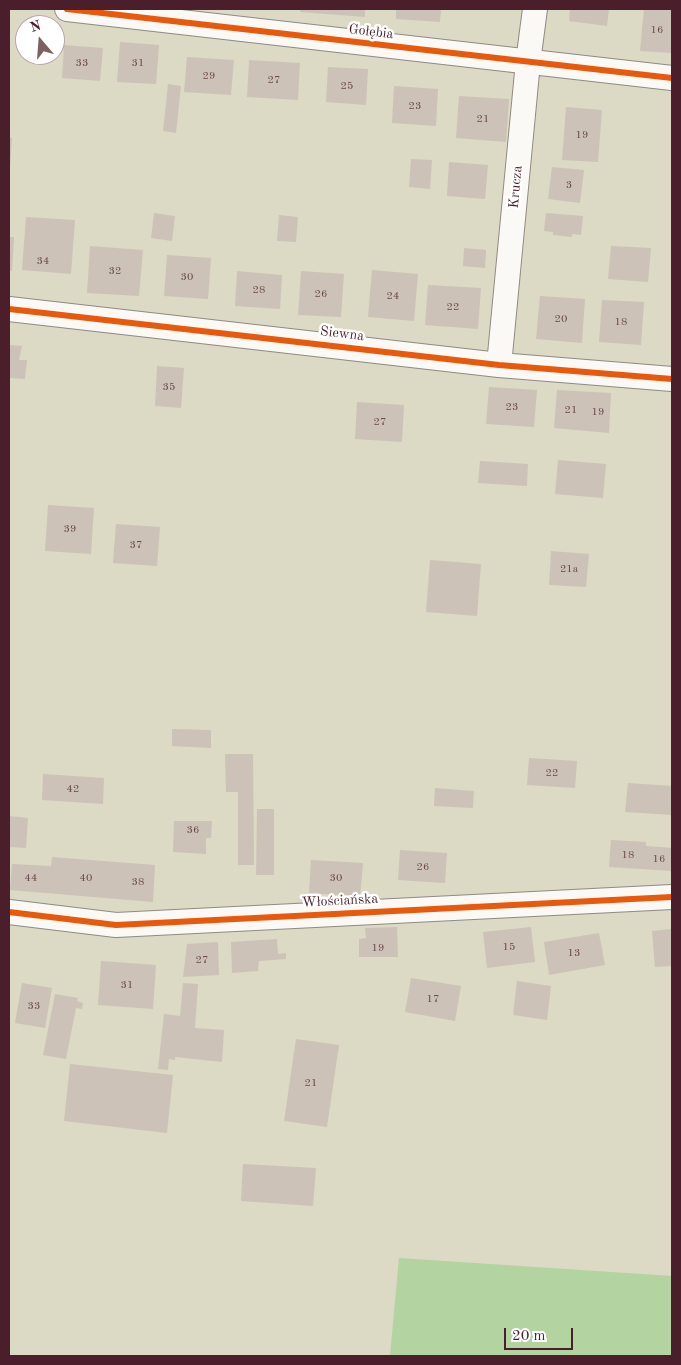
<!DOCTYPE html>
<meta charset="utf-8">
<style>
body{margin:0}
#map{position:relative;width:681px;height:1365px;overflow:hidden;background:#dcd9c4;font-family:"Old Standard TT",serif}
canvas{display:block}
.frame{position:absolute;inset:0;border:10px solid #4a1f2b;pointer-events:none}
.north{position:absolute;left:15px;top:15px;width:50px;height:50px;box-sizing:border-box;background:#fff;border:1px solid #b7a5aa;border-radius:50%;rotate:342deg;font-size:14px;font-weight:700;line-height:20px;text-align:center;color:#4a1f2b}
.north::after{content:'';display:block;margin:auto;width:18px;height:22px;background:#7d6061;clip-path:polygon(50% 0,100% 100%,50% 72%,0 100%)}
.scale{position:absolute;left:504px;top:1328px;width:69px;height:22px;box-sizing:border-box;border:2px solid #4a1f2b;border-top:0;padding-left:6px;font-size:15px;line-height:18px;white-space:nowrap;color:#4a1f2b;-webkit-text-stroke:4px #fff;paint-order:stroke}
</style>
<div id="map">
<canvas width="681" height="1365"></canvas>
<div class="frame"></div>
<div class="north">N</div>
<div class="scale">20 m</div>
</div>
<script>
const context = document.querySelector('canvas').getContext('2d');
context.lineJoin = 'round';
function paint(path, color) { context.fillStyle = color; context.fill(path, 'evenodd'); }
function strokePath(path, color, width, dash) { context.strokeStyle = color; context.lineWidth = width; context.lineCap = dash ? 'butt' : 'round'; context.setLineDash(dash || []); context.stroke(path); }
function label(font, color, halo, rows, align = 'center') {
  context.font = font + ' "Old Standard TT",serif'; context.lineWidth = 5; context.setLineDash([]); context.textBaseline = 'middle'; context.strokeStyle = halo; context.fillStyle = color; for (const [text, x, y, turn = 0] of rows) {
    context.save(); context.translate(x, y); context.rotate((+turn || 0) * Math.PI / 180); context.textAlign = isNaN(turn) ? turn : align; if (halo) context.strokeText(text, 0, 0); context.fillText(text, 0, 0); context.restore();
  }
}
paint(new Path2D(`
 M399,1258L672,1276V1356H390Z`), '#b3d3a0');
paint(new Path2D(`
 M301,9H365V17L300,12Z
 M396,9H441L440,22L396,19Z
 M570,9H609L607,26L569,21Z
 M644,9H672V53L640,51Z
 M120,42L159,45L156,84L117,82Z
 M64,45L103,48L100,81L62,78Z
 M187,57L234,60L231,95L184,92Z
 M249,60L300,63L298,100L247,97Z
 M328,67L368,69L366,105L326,102Z
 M168,84L181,86L176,133L163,131Z
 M394,86L438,89L436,126L392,123Z
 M459,96L509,99L506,142L456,138Z
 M566,107L602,110L598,162L562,160Z
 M9,137L12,138L10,168H9Z
 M411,159L432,160L430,189L409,187Z
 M449,162L488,165L485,199L447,196Z
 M552,167L584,170L580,203L548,199Z
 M154,213L175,216L172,241L151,238Z
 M546,213L583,216L581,235L572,234V237L553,235V232L544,231Z
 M279,215L298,217L296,242L277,241Z
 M26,217L75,220L71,274L22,270Z
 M9,237H14L12,271H9Z
 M90,246L143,250L139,296L87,293Z
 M611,246L651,248L648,282L608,279Z
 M464,248L486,250L485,268L463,266Z
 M167,255L211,258L208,299L164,296Z
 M372,270L418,274L414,321L368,317Z
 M237,271L282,275L280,309L235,306Z
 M301,271L344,274L341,317L298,315Z
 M428,285L481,288L478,329L425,325Z
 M540,296L585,299L582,343L536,339Z
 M602,300L644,302L641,345L599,342Z
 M9,345L22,346L19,360H27L25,379L9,378Z
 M157,366L184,368L181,408L155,406Z
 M489,387L537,390L534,427L486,424Z
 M557,390L611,393L609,433L554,428Z
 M357,402L404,405L402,442L355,439Z
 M558,460L606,464L603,498L555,494Z
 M480,461L528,464L527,486L478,483Z
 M48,505L94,508L91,554L45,551Z
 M116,524L160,527L157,566L113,563Z
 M551,551L589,554L586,587L549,585Z
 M430,560L481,564L477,616L426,612Z
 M172,729L211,730V748L172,746Z
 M225,754H253L254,865H238V792H226Z
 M529,758L577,761L575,788L527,785Z
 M43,774L104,778L103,804L42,800Z
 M628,783L672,786V815L625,812Z
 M435,788L474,791L473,808L434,806Z
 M257,809H274V875H256Z
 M9,816L28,818L26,848L9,847Z
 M174,821H212L211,838H206V854L173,852Z
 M611,840L646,842V846L672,848V871L609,867Z
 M400,850L447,853L445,883L398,880Z
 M52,857L155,865L153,902L10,890L12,864L51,866Z
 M311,860L363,863L360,897L309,893Z
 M397,927L398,957H359V939L366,938L365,928Z
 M531,927L535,962L487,968L483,932Z
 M672,929V966L655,967L652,931Z
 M599,933L605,965L549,975L544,942Z
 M277,939L278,954L286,953V959L259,961L258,971L232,973L231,942Z
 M218,942L219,975L183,977L187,944Z
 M101,961L156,965L153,1009L98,1005Z
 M411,978L461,986L455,1021L405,1012Z
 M517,981L551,986L547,1020L513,1015Z
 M22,983L52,988L45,1028L15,1023Z
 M183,983L198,984L195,1028L224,1030L222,1062L175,1057V1060L169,1059L168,1070L158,1069L164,1014L180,1016Z
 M55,994L78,998L77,1001L83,1003L82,1009L76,1008L66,1059L43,1055Z
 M296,1039L339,1045L327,1127L284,1121Z
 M70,1064L173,1075L167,1133L64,1121Z
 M243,1164L316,1168L313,1206L241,1201Z`), '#cdc2b8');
const minor = new Path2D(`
 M67,9L672,78
 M9,309L499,365L672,379
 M499,365L528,62L535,9
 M9,912L116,925L672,897`);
strokePath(minor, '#928981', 26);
strokePath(minor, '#faf9f6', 24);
strokePath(new Path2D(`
 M67,9L672,78
 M9,309L499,365L672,379
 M9,912L116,925L672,897`), '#e8590c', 6);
label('11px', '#6b484e', null, [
 ["16",657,30],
 ["33",82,63],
 ["31",138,63],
 ["29",209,76],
 ["27",274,80],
 ["25",347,86],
 ["23",415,106],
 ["21",483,119],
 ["19",582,135],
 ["3",569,185],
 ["34",43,261],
 ["32",115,271],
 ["30",187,277],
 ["28",259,290],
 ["26",321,294],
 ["24",393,296],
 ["22",453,307],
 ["20",561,319],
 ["18",621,322],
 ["35",169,387],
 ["23",512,407],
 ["21",571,410],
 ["19",598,412],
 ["27",380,422],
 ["39",70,529],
 ["37",136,545],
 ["21a",569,569],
 ["22",552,773],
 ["42",73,789],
 ["36",193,830],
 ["18",628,855],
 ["16",659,859],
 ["26",423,867],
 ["44",31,878],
 ["40",86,878],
 ["30",336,878],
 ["38",138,882],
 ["15",509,947],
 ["19",378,948],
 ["13",574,953],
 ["27",202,960],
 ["31",127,985],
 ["17",433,999],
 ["33",34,1006],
 ["21",311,1083]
]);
label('14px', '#4a1f2b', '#fff', [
 ["Gołębia",371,32,7],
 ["Krucza",516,187,-85],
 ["Siewna",342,334,7],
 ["Włościańska",340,901,-3]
]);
</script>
